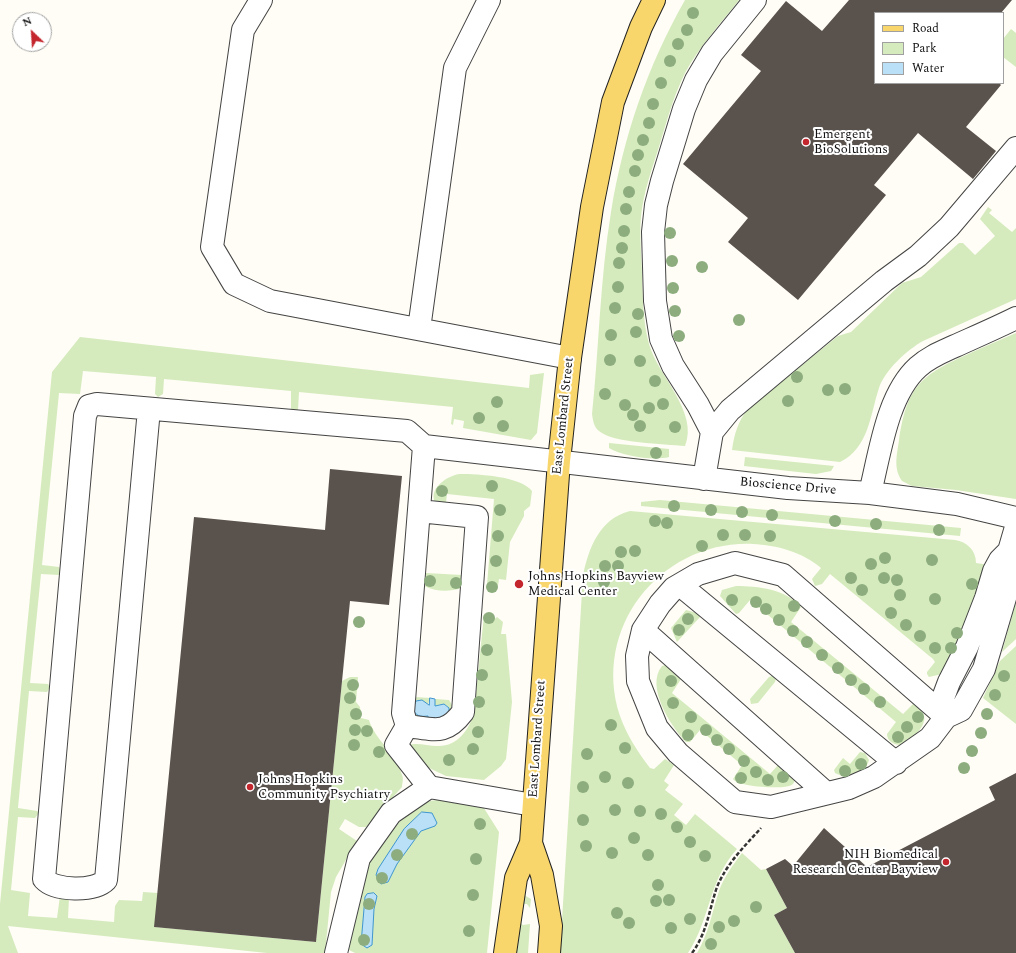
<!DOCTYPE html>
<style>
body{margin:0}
#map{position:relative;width:1016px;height:953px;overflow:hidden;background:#fffdf5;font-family:Spectral,serif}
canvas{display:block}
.legend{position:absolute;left:874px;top:12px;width:130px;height:72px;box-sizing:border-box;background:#fff;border:1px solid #a0a0a0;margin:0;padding:5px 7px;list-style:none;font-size:12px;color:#111}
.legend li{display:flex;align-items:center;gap:8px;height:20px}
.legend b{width:20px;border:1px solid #a0a0a0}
.north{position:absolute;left:12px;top:12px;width:40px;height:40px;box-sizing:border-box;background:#fff;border:1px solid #a0a0a0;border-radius:50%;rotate:335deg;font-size:11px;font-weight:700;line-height:16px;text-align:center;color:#111}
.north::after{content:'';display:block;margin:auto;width:14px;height:18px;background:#c4262e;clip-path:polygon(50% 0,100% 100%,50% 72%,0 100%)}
</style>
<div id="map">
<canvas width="1016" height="953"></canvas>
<ul class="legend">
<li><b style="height:5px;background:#f9d66b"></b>Road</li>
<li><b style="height:11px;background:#d5ebbd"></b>Park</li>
<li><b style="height:11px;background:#b9e0f7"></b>Water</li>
</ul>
<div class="north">N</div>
</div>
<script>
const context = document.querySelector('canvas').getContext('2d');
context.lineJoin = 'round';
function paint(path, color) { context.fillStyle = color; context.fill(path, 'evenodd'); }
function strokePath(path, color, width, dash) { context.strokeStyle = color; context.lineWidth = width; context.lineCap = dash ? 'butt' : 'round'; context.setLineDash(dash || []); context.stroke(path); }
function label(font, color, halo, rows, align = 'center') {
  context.font = font + ' Spectral,serif'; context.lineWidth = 4; context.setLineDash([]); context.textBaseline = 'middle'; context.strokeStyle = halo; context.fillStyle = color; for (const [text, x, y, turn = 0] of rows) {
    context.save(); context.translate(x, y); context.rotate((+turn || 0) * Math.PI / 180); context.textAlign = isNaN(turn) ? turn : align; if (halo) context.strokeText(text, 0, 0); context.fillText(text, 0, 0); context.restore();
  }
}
paint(new Path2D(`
 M685,0H739C721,23 699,47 685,73C673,97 666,124 658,150C651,172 643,194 641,217C639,237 642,258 642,278C643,300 643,322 649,344C658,376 699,412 685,446C665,444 612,443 599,431C594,427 593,421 592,414C599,347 600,279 611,212C623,137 648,65 685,0Z
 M1011,29L1016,33V67L1003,57V39Z
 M988,207L992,210L989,213L1012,232L1016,228V299L923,341C907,350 885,370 879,388C870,415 869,448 840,462L732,450C734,435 738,421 748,409L838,336L851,332L902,283L921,277L959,243H963L975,255L995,236L980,219Z
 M1016,333V499L956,490L912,486L902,481C893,468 897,455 899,440C907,388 919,376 966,355C982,348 999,340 1016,333Z
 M80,337L529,388L530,375L544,373L537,433L531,440L463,428L464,421L454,419L453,425L451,424L453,407L299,392L298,410L291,411V391L164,379L163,394L158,397L155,394L156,377L83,371L80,394L59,393L42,565L59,567L62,573L59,575L41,574L30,683L48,684L50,687L47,692L29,691L18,808L37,811L39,813L35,818L18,817L11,890L30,893L28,916L57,918L60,896L69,898L68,918L114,922L115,906L119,900L142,901L143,892L158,893L155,927L316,942L342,681L350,677H358L356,702L360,707L361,718L369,720C375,740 396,753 402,775C404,779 402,783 402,787L366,827H359L345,819L339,829L357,841L336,877L331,892L325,953H267L8,926L18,953H0V904L52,372Z
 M609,443L669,449V457C654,461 622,456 609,448Z
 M745,457L834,466L831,471L816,474L744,466Z
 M460,474C478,474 520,476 532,491L530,506L524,511V516L510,542L506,580L499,579L498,586L497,584L487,585L494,499L447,494L445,511C443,509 439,507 437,505C425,490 448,475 460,474Z
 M660,500L961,528L960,536L641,506V502Z
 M630,511L955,540C967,542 976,550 976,563L989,565L968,628L942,674L929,677L927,674V672L935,662L933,659L830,574L822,584L815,586L812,579L821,568C803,552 776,545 753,544C662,540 591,627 620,716C627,736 638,752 650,768L654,769L665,759L674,765L664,781L669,785L665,790L683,804L674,815L686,825L695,814L737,849C708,881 711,918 688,953H560L583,575C589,548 599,519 630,511Z
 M426,573L462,575V588C448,592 438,592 424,586Z
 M736,586C758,586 786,589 801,607L791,622L903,714L915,702C935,720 919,733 902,745C895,745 887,742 887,734L896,722L750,600L739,613L736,614L720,596L722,590Z
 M1016,602V639L1002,652Z
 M686,610L697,613L700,617L677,642L671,628Z
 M484,615L491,622L497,617L503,622L501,634H506L512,702L506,759L501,766L484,780L446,776L425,766L408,745C417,742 428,746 437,746C457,747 469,730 474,713Z
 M1016,646V724L983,698L1000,661Z
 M666,665L681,679L672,693L770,774L779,764L795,776C795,781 794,785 789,786C780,789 738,787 733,779L742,765L700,730L690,742H686C671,727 645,686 662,666Z
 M772,676L776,678L775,682L758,703L751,704L750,699L769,677Z
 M415,697L430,698L424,717L428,716V723L414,715Z
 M435,699L449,700L452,705L450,712L433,724L434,716L449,712V708L444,704L435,706Z
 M860,752L865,753L869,760C866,774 847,780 835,773L834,770L843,758L850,764Z
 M444,800L482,805L499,832L487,953H355L349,950C350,935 349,918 353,904C360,872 393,818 423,804C429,800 437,800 444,800Z
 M742,853L761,870L766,869L787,908L774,915L795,953H697C709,933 712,912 719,891C724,877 733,865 742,853Z
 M524,895L531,899L530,908L527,904H523L519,922L523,925L530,924L528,953H512Z`), '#d5ebbd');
const water = new Path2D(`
 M430,698L435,699V706L444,704L449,708V715L436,719L434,717L433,724L428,721V716C420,717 415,716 413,708L416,701L422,700L429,705Z
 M422,812L432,813L437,823L435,826L421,831L397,864L388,882L381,884L376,875L378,869L404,829Z
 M374,893L377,896L374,909L372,945L367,948L361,944L365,897L367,894Z`);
paint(water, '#b9e0f7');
strokePath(water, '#3f96cf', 1);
paint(new Path2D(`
 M849,0H1012L1001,13H875V83H999L1001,85L966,127L996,151L973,179L918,133L874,185L886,195L798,300L728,242L748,218L683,164L761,71L741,55L786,1L822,31Z
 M330,469L402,476L389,605L350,601L316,942L154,927L194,517L325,530Z
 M1016,773V953H795L774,915L787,908L766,869L785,859L793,866L824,828L867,867L995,800L989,787Z`), '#5a524d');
const minor = new Path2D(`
 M261,0L243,30L212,247L234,284L270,301L570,358
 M419,329L455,68L489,0
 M149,409L106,880C94,892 55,891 44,879L85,416L89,406L97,404L407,431L424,446L788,488L870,493L957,504L1016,518
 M712,432L730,410L884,281L918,256L949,227L1016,148
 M704,479L712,432L698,405L673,366L661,339L655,301L653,232L656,205L662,181L684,109L696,80L712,53L755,0
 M870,493C880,453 887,395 918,367C929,357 942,352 955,346C975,337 996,328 1016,318
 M419,511L477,517L463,712C445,736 434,729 407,726L403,713L424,446
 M680,585L896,763
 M643,630L826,793
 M946,717L783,575L735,563L698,574L674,588L660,604L643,630L637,656L638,681L657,728L678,753L735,802L771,807L849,788L874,777L930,738L946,717L961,710L984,669L1015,564L1009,551
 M946,717L943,698L949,682L967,647L986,598L994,571L1000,560L1009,551L1016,527
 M407,726L396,745L429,787L533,805
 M336,953L359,858L391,813L429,787`);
const major = new Path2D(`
 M531,843L542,875L551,926L549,953
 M505,953L516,878L531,843L559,461L570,358L592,207L613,102L641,27L654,0`);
strokePath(minor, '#444', 24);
strokePath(major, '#222', 24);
strokePath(new Path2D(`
 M692,953C707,933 709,910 717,887C727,863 744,847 761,828`), '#333', 2.5, [4, 2]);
strokePath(minor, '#fff', 22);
strokePath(major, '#f9d66b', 22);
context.fillStyle = '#8dad7f';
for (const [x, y] of [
 [693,13],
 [687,30],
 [678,44],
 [670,61],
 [661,83],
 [653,104],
 [649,123],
 [643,140],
 [638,155],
 [635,171],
 [629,192],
 [626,209],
 [624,231],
 [670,233],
 [622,248],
 [672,261],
 [619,263],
 [702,267],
 [618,287],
 [673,288],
 [615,308],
 [675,311],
 [638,314],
 [739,320],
 [636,332],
 [611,335],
 [679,336],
 [610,360],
 [640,361],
 [797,377],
 [655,381],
 [845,389],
 [828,390],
 [605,394],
 [788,401],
 [497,402],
 [663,404],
 [625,405],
 [649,408],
 [633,415],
 [479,418],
 [503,426],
 [640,426],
 [675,427],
 [656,453],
 [492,486],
 [442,491],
 [674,506],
 [500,510],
 [711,510],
 [742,512],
 [772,515],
 [655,521],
 [835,521],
 [667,523],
 [876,524],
 [939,530],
 [723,535],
 [745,535],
 [498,536],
 [770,536],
 [702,546],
 [635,551],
 [621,552],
 [885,558],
 [932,560],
 [496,561],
 [871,564],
 [605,566],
 [618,566],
 [851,578],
 [884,578],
 [897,580],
 [430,581],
 [604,582],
 [456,583],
 [972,584],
 [492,587],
 [862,590],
 [900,595],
 [935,599],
 [732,600],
 [756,602],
 [794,606],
 [766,609],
 [891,613],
 [489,618],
 [688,619],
 [779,620],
 [359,622],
 [906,625],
 [679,630],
 [793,631],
 [957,633],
 [920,636],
 [807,642],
 [935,648],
 [951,648],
 [487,650],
 [822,655],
 [838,668],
 [482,675],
 [1004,676],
 [851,680],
 [671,681],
 [353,685],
 [864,689],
 [995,695],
 [350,698],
 [479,702],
 [880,702],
 [673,703],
 [356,714],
 [987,714],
 [691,717],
 [918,717],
 [611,725],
 [907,727],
 [355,730],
 [706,730],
 [367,731],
 [478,732],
 [981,733],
 [688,735],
 [898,737],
 [717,740],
 [354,745],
 [625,748],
 [473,749],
 [729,749],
 [972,751],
 [379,752],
 [587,754],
 [449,760],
 [744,761],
 [861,764],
 [964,768],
 [845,771],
 [756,772],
 [605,777],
 [783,777],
 [741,778],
 [768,780],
 [628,783],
 [583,787],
 [615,810],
 [640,811],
 [661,814],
 [583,820],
 [480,824],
 [677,827],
 [412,834],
 [634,838],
 [690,842],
 [586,846],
 [612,853],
 [397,855],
 [648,855],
 [705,856],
 [476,859],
 [382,878],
 [658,885],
 [473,895],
 [669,900],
 [656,901],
 [369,904],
 [756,907],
 [617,913],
 [690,919],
 [734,921],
 [629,923],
 [719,927],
 [671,928],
 [469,931],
 [364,940],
 [711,944]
]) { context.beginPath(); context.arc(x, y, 6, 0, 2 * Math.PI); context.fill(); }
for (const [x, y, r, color] of [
 [806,142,4,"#c4262e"],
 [519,584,5,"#c4262e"],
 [250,787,4,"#c4262e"],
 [946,862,4,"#c4262e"]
]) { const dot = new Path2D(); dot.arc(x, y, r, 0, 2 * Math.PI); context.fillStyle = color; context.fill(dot); strokePath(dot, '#fff', 1.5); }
label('13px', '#111', '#fff', [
 ["Emergent",814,135],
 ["BioSolutions",814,150],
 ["Johns Hopkins Bayview",528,577],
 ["Medical Center",528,592],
 ["Johns Hopkins",258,780],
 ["Community Psychiatry",258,795],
 ["NIH Biomedical",938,855,"right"],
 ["Research Center Bayview",938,870,"right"]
], 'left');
label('13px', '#111', '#fff', [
 ["East Lombard Street",564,416,-84],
 ["Bioscience Drive",788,487,5],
 ["East Lombard Street",538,739,-86]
]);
</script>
